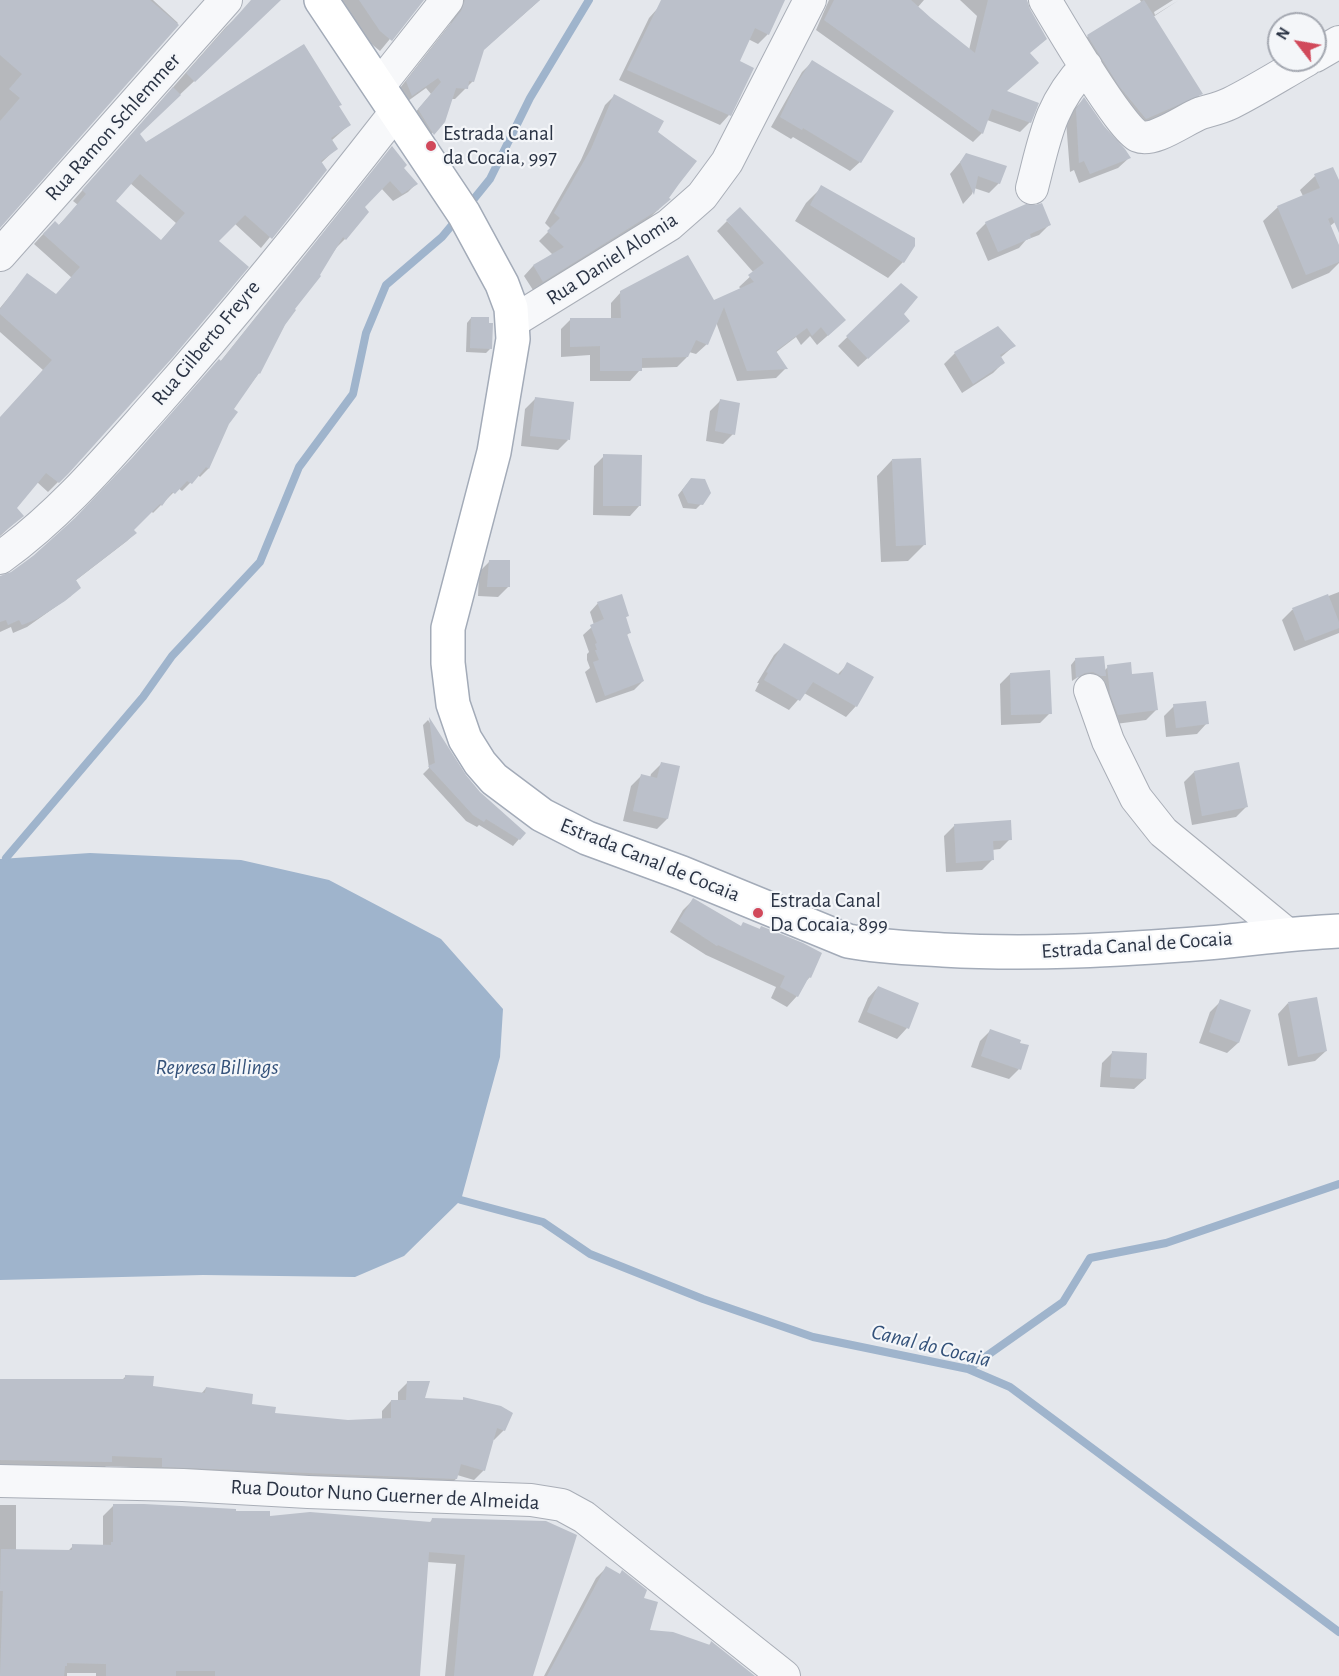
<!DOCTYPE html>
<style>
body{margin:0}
#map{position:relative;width:1339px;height:1676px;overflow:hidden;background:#e4e7ec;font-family:"Alegreya Sans",sans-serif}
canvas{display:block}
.north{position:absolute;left:1267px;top:12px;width:60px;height:60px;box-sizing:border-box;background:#f4f6f9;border:2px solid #a4a8b1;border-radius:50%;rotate:301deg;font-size:16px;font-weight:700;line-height:24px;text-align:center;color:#2b3445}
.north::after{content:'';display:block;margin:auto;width:21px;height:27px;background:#d1495b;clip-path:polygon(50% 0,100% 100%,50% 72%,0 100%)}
</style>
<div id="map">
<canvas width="1339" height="1676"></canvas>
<div class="north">N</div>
</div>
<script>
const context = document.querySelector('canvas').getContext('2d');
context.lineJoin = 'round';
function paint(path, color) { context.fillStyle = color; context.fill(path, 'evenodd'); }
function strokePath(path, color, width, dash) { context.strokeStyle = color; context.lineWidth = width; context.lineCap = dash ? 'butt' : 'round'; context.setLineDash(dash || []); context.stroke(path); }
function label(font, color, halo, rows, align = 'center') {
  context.font = font + ' "Alegreya Sans",sans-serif'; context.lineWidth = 4.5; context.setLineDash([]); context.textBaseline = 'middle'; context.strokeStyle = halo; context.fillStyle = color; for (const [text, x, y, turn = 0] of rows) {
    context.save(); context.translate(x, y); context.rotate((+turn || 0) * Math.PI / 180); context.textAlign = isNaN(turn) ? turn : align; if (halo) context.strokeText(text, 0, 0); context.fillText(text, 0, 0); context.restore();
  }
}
paint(new Path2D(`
 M90,853L241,860L329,880L441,939L503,1009L500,1057L461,1200L404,1256L355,1277L203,1275L0,1280V859Z`), '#9fb4cc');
paint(new Path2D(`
 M0,0H153L178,23L0,227Z
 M254,0H264L257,22L138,134L146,144L338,106L349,125L331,141L336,149L321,163L325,170L261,248L234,223L217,241L68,472L48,492L37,482L16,508L22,516L0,536V418L43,370L0,332V308L27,275L55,296L72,278L34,244L45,232L58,226L78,205L73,201L226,27ZM130,183L176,223L160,242L114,201Z
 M340,0H422L380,51L369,42Z
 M449,0H540L482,51L473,81L455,99H451L443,121L422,145L407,122L431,94L426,88L401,106L396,93L450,24L454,16Z
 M665,0H784L768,34L758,44L748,39L739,62L729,115L720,125L619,80L649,18Z
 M829,0H924L918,7L930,19L969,50L977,16L960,0H1026L1028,9L1029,54L1005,92L1030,122L1020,132L987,120L982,133L973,142L816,30Z
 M1140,0H1173L1154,12L1155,15L1179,0L1153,17L1201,93L1189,106L1132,131L1075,49L1088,36L1142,4Z
 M812,62L860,162L850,171L793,137L791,139L771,127L802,72Z
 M614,96L656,133L659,209L647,220L533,290L524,276L533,266L553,255L539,241L551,229L545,223L581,160L605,105Z
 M1084,99L1103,127L1129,158L1118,168L1079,183L1074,170L1070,172L1066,121L1074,109Z
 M967,154L999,183L989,193L974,188L972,194L963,204L950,174Z
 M384,157L402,168L416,184L408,192L393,201L381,188L363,207L345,239L337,247L293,309L259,373L232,409L208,469L200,477L198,475L182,491L178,488L153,513L151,511L132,530L135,533L127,541L75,581L71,596L27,627L13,633L11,627L0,632V579L12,574L55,538L106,488L220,362Z
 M1315,176L1339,185V219L1330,226L1339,249V263L1329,273L1292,289L1263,221L1278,207L1303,196L1300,190Z
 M822,187L903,262L888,278L795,221L806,203Z
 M727,221L834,330L817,345L810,336L801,345L796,337L775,353L786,368L776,378L737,381L716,322L707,344L696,354L689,352L687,357L677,367L640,368V370L630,381H590V355L561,357V329L571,319L611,320V303L621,292L714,302L741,289L739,287L754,273L717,231Z
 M986,223L1049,225L1039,235L1026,240L1019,248L988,261L976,233Z
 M901,285L902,314L899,329L858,367L838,346Z
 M471,318L491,348L486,353L466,352L467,323Z
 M997,328L1014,346L1000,358L1003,363L993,373L962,393L944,364L955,353Z
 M536,398L568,440L558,450L521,446L525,409Z
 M720,401L733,434L723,444L706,441L710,411Z
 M604,456L640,505L630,516L593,515L594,466Z
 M892,460L924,545L908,561L881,562L877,476Z
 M691,479L701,504L696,509L683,508L678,495Z
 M489,562L509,586L498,597L478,596L479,572Z
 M1339,592V633L1294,651L1282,620L1292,610Z
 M598,603L628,615L625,618L630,632L626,636L643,681L634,690L596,703L585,672L590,668L587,660V654L589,652L583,635L594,625L590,612Z
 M784,645L837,675L848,664L872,678L856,706L846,717L804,693L789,710L755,691L759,683H757L774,655Z
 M1075,660L1104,671L1108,667L1131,676L1156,710L1146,720L1108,725L1087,676L1078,677L1072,681L1071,665Z
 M1010,674L1050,713L1040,723L1001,725L1000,684Z
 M1174,706L1207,723L1197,734L1166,737L1164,716Z
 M428,720L465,776L519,839L513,846L479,825L477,827L466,821L423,774L429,768L423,725Z
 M661,764L667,819L657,829L623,821L631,786L641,776L650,778L651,774Z
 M1194,772L1246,807L1236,817L1192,825L1184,782Z
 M954,826L1010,839L1000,849L992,850L993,859L982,870L946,872L944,836Z
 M693,900L741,927L759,930L761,927L810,977L804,983L797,996L787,1007L771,998L776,987L706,955L670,932L683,910Z
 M878,987L907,1028L897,1039L858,1022L868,998Z
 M1221,1001L1249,1011L1238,1043L1227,1053L1199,1043L1210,1012Z
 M1288,1003L1326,1051L1315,1061L1288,1066L1278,1014Z
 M990,1031L1019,1069L1009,1079L971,1067L980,1041Z
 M1112,1053L1145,1079L1134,1089L1100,1087L1102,1063Z
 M125,1377L152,1387L201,1394L206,1388L274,1414L348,1421L382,1420V1411L391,1401H398V1392L408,1382L423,1399L461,1401L464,1399L504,1430L494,1440L492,1439L484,1470L474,1480L457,1475L456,1479L446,1488L153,1476L154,1468L106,1466L101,1471L0,1470V1380H122Z
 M0,1505H16V1550L67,1552L73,1546L103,1547V1516L113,1506L234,1512L268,1518L429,1523L432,1520L545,1522L531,1676H445L456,1564L427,1562L418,1676H96V1673H67V1676H0Z
 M606,1568L619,1575L622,1572L642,1599L648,1632L708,1646L711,1643L754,1676H544L596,1578Z`), '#0003');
strokePath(new Path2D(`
 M469,205L490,179L530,98L589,0
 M6,858L143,697L172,656L260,562L299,467L353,394L366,333L386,285L442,237L457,219
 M461,1200L543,1222L590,1254L703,1299L813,1337L968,1369L1010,1387L1339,1632
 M968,1369L1063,1302L1090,1258L1166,1243L1339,1184`), '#9fb4cc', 8);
paint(new Path2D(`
 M0,0H150L179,25L0,228V121L20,98L9,89L22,74L0,55Z
 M251,0H281L195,82L186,73Z
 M359,0H424L392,41L380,31Z
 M465,0H540L484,50L474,82L469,81L468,89L456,88L445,122L434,135L418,109L441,82L438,78L412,96L406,81L461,11Z
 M661,0H785L769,35L755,28L740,61L754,68L731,116L627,70Z
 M834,0H911L931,18L975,53L988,0H1027L1030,9L1047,39L1030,53L1039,63L1007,91L1039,103L1031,123L992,109L983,134L824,20Z
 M1144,0L1203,94L1146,119L1119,86L1087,35Z
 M304,44L342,105L339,106L351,125L331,138L338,149L321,161L327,170L272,239L245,215L219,241L249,267L173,357L69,473L59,483L46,473L17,508L24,516L0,535V417L52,360L0,314V309L27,273L56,294L80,267L43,234L55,221L59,225L86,194L82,190L173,87L181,95L140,134L146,142ZM140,174L185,213L161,240L116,201Z
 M812,60L894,111L861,163L803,128L802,130L780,117L795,86Z
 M614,94L664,121L658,132L697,161L679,184L669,198L671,199L658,210L543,282L533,265L564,247L547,231L560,218L554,213L591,149Z
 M1084,97L1104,126L1125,149L1131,158L1090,174L1084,161L1079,163L1076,109Z
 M392,146L407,165L404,168L418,184L402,194L390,181L365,207L369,212L346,240L343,237L320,275L321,276L295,309L296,310L285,325L260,374L259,373L234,409L238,412L229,424L209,469L206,467L192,484L187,481L175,494L172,492L162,506L160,504L134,530L137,533L76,580L81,588L65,601L37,619L22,625L19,620L8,625L6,620L0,622V576L11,572L33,556L75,518L132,458L219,359L221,361Z
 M966,153L1007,166L1000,184L978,176L974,195L960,162Z
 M1333,167L1339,180V233L1332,217L1328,219L1339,245V262L1306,275L1277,206L1320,188L1314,174Z
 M821,185L915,238V246L904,263L810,205Z
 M1042,203L1051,225L1030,234L1031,238L998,252L985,222L1026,204L1036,205Z
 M740,207L846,320L828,336L821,327L812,336L807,328L776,351L788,369L747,371L724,307L708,345L696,340L688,357L642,358V371H600V346L570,347V318H621L620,291L688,255L714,300L754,282L748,275L764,263L726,220Z
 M901,283L918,297L904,314L910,321L868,359L846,336Z
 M471,317H489V323H493L492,349L470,348Z
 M998,326L1016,346L1000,355L1005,363L973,384L954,352Z
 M535,397L574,402L570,440L530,436Z
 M720,399L740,403L735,435L715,431Z
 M603,454L642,455L641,506H603Z
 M921,458L926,545L896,546L892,459Z
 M691,478L705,479L711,493L703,505L688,503L682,490Z
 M489,560H510V587H487Z
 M622,594L629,616L626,617L631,633L627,634L644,681L605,696L593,662L599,660L595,650H597L595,644L597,643L590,625L604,619L597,602Z
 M1328,594L1339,622V628L1305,641L1292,608Z
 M784,643L840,675L847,662L874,677L857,707L813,682L800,701L764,680L768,673L766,672Z
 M1104,656L1106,676H1101L1093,672L1085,673L1076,678L1075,658Z
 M1131,662L1132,674L1153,672L1158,710L1118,715L1110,694L1107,665Z
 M1050,670L1052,714L1011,715L1010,673Z
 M1206,701L1209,724L1176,728L1173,704Z
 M429,717L466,775L480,792L526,833L520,840L486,819L484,822L473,815L428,766L435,763Z
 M661,762L680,766L668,819L633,811L641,774L657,778Z
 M1239,762L1248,807L1202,816L1194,771Z
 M1011,820L1012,840L993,841L994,860L956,863L954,824Z
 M693,898L741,926L743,922L760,929L761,926L803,943L822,953L811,978L809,977L798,997L780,987L785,976L718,945L717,946L679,921Z
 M878,986L919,1003L909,1029L867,1012Z
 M1317,997L1327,1051L1298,1057L1288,1002Z
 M1220,999L1251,1010L1239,1043L1209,1032Z
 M990,1029L1021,1040L1020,1043L1029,1045L1021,1070L981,1056Z
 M1112,1051L1147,1053L1146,1079L1110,1077Z
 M125,1375L154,1376L153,1386L205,1393L206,1387L253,1394L252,1404L276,1407L275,1413L348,1420L391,1418V1400H406L407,1381H430L425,1398L463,1400V1397L501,1406L513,1413L505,1431L497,1428L485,1471L461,1464L457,1479L162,1467V1458L112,1456V1462L0,1460V1379H125Z
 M113,1504H144L236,1509V1511H270V1516L310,1512L431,1522L432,1518L546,1521L577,1535L533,1676H454L465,1555L429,1552L420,1676H215V1671H176V1676H106V1664L67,1663V1666H65L64,1676H0L3,1591H0L1,1549L72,1550V1544L111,1545V1542H113Z
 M606,1566L620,1574L622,1570L647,1590L644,1598L658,1602L650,1630L673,1632L710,1645L711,1641L755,1676H547Z`), '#bbc0ca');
const minor = new Path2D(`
 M1045,0C1058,22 1121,129 1138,136C1154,143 1185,119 1201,113C1211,110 1221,108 1231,103C1257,90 1282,74 1307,60
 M1315,56L1339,42
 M379,86L447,0
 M1032,188C1045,138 1049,105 1086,66
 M0,255L226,0
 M512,322L669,225L702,196L727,162L810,0
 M0,558C60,515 107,459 155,405C239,310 318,212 395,113
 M1090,690L1108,741L1136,798L1163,832L1287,934
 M0,1481L183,1485L308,1492L531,1500L562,1505L584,1517L784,1676`);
const major = new Path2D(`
 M321,0L464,214L502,284L511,308L513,339L494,452L448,628V663L453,704L465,739L480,763L494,779L542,815L587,838L682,873L848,941C880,947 911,948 943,950C1032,955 1119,950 1207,943C1251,939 1295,933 1339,931`);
strokePath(minor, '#a9aeb7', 34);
strokePath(major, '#a3abb8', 36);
strokePath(minor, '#f7f8fa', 32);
strokePath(major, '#fff', 33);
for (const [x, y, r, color] of [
 [431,146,6,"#d1495b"],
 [758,913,6,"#d1495b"]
]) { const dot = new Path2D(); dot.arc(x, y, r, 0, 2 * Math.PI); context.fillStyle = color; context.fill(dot); strokePath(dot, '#f4f6f9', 2); }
label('21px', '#2b3445', '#f4f6f9', [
 ["Rua Ramon Schlemmer",113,127,-48],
 ["Rua Daniel Alomia",612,259,-33],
 ["Rua Gilberto Freyre",206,343,-50],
 ["Estrada Canal de Cocaia",650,860,22],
 ["Estrada Canal de Cocaia",1137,945,-4],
 ["Rua Doutor Nuno Guerner de Almeida",385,1495,3]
]);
label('21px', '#2b3445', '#f4f6f9', [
 ["Estrada Canal",443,134],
 ["da Cocaia, 997",443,158],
 ["Estrada Canal",770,901],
 ["Da Cocaia, 899",770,925]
], 'left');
label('italic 22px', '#34527a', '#f4f6f9', [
 ["Represa Billings",217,1067],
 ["Canal do Cocaia",931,1346,14]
]);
</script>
